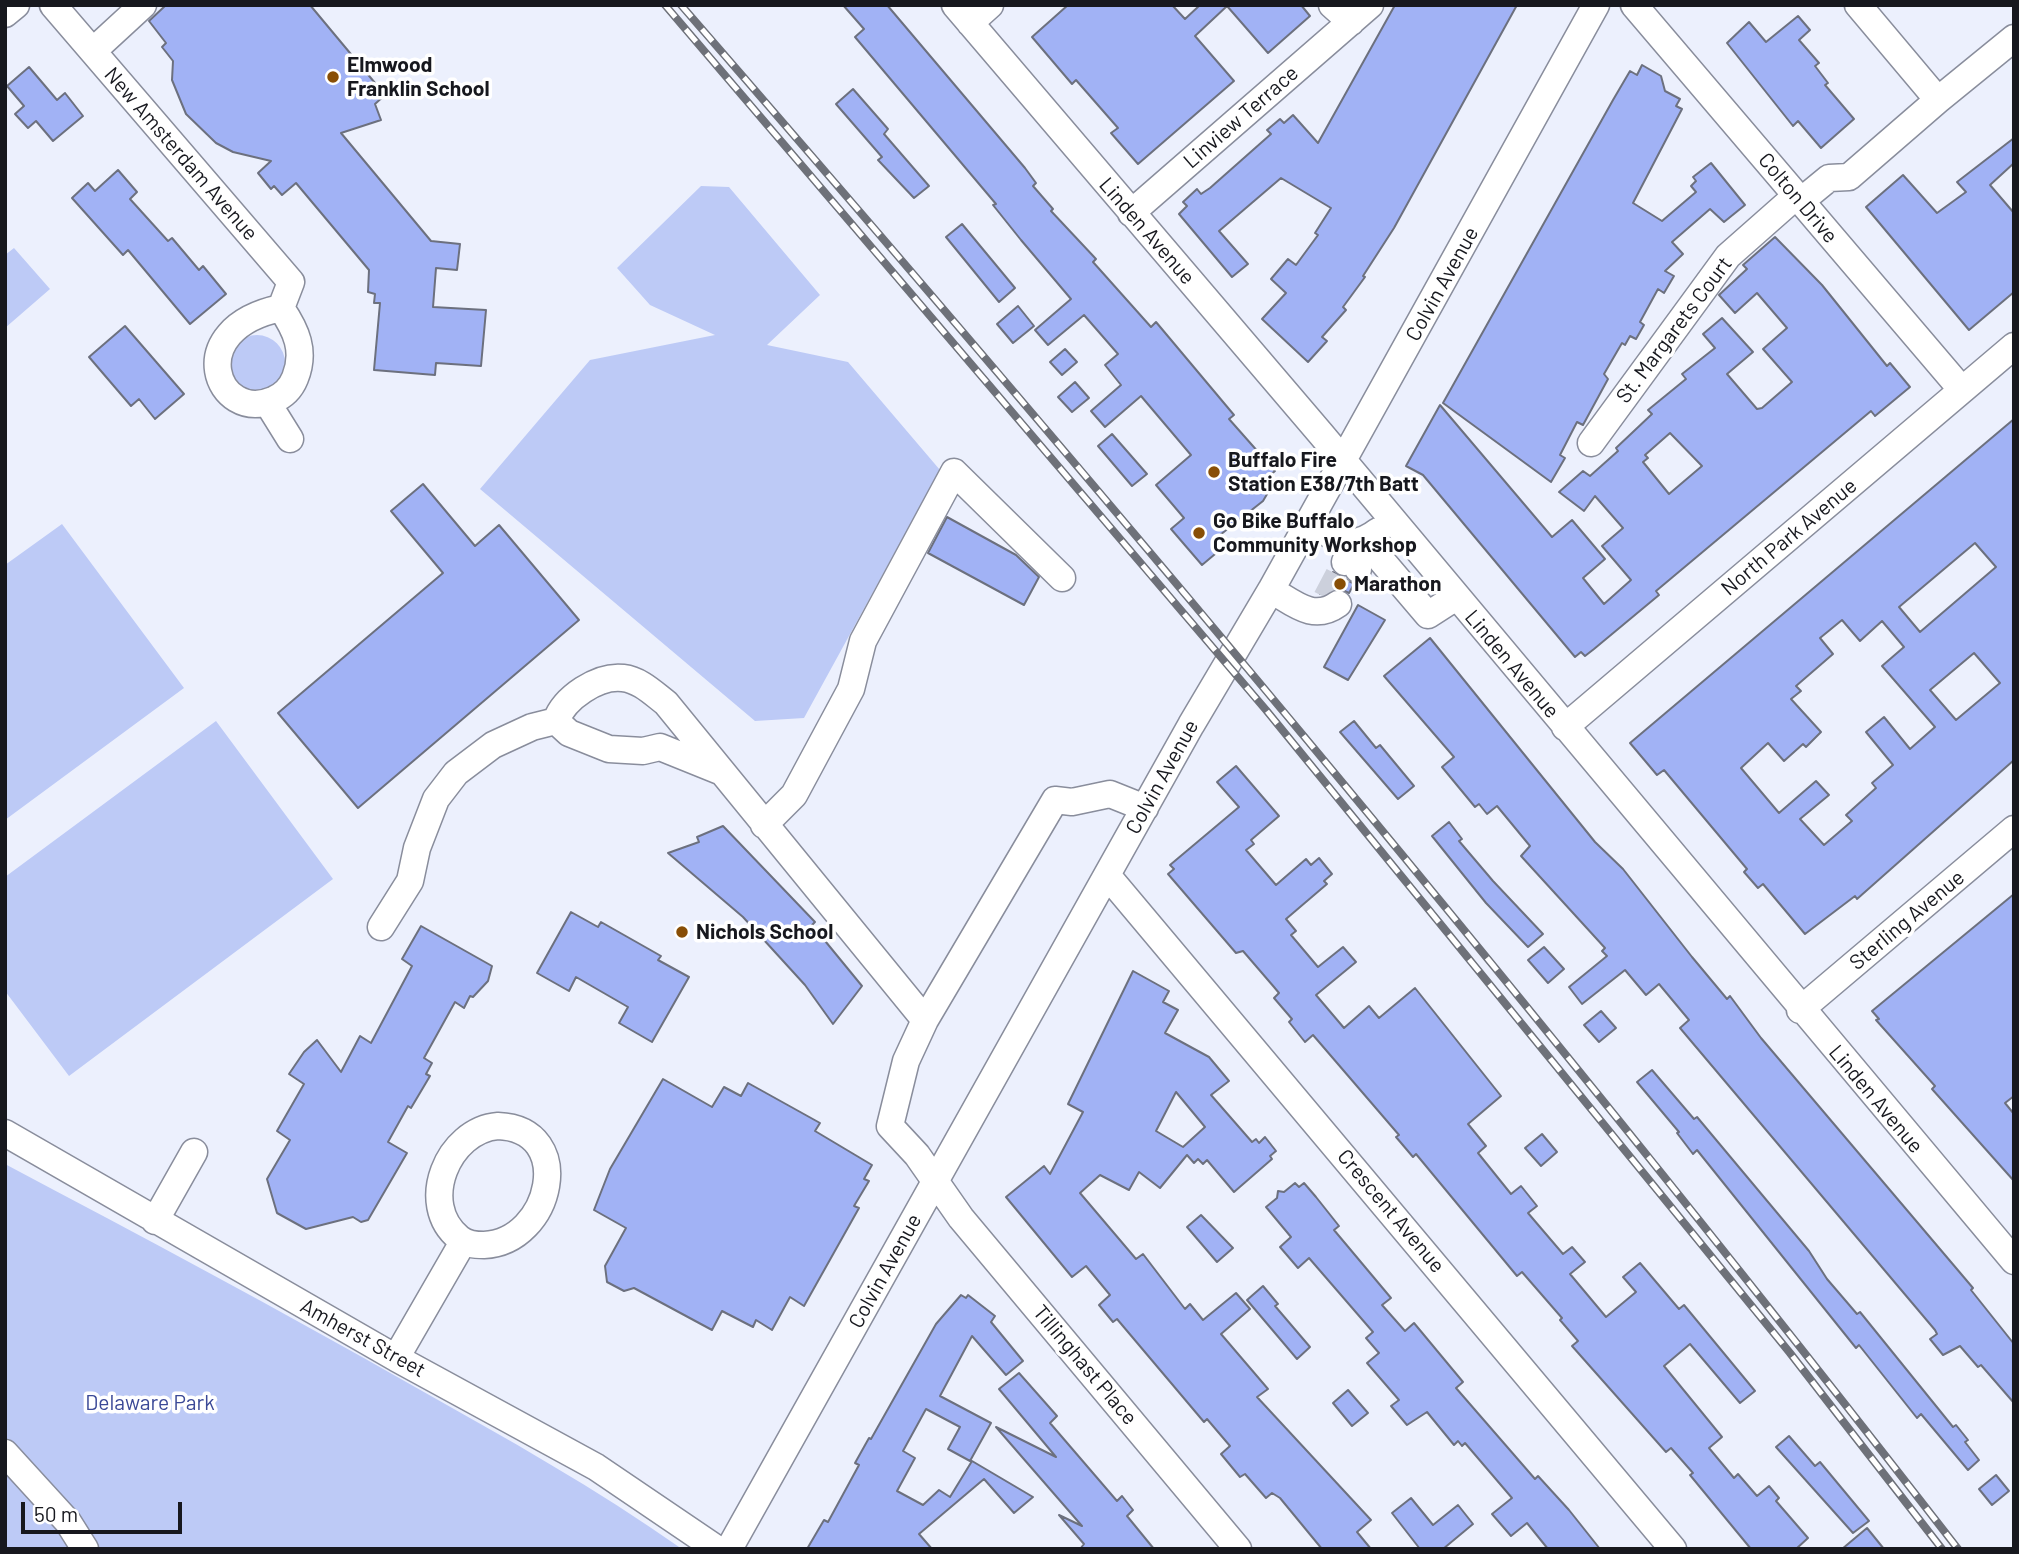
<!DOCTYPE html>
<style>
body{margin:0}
#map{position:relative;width:2019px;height:1554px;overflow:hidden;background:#ecf0fd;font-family:Barlow,sans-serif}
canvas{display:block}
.frame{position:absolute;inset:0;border:7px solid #17181e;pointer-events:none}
.scale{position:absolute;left:21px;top:1502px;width:161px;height:32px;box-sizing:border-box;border:4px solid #17181e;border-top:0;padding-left:9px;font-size:21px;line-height:24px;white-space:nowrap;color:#17181e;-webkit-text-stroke:5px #fff;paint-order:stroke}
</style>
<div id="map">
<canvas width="2019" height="1554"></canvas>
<div class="frame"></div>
<div class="scale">50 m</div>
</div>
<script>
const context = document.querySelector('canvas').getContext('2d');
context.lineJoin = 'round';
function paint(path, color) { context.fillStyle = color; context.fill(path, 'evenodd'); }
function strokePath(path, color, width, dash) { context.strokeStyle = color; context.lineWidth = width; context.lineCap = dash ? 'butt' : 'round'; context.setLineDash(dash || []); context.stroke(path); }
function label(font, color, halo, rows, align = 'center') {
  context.font = font + ' Barlow,sans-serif'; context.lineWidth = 7; context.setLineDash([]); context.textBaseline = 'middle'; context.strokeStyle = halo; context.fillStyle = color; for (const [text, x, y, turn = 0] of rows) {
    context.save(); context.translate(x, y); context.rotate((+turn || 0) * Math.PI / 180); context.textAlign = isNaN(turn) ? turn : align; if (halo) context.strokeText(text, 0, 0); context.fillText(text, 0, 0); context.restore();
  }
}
paint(new Path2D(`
 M701,186L729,187L820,295L767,345L848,362L940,470L804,718L755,721L480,489L590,360L715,335L650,305L617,268Z
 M14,248L50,289L5,328V255Z
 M229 363a28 28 0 1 1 56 0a28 28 0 1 1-56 0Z
 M62,524L184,688L5,820V565Z
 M216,721L333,879L69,1076L5,991V877Z
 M5,1164C143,1237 280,1310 415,1387C506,1438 597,1489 682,1549H5Z`), '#bdcaf6');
const building = new Path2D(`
 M166,5H310L385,95L375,104L381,120L341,133L431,241L460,244L457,270L436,268L433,307L486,310L481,366L436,363L435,375L374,370L380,303H374L375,294L368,292L369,270L296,183L282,195L274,186L271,189L258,173L271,161L233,152L216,143L186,114L172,80L173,61L162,47L166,43L149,21Z
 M843,5H887L1025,168L1036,183L1033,186L1053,209L1051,211L1096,259L1093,262L1151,327L1156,322L1234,415L1229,419L1275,471L1268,477L1273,484L1263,501L1220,535L1227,544L1202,565L1171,529L1184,518L1156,485L1191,455L1141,396L1105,427L1091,411L1121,385L1105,365L1118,354L1084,315L1048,345L1035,330L1071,299L1021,240L993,205L996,204L855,37L864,29Z
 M1068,5H1172L1185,19L1200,5H1301L1310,16L1268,53L1227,6L1195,36L1234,81L1138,164L1111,133L1118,128L1076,80L1072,84L1032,37Z
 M1395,5H1517L1394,228L1363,276L1365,277L1343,307L1346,310L1322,337L1327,341L1308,362L1262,319L1286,293L1271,279L1288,259L1296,265L1318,235L1315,233L1331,208L1281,178L1219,231L1248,264L1232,277L1179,214L1187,206L1183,202L1197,189L1201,194L1210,188L1271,134L1267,130L1280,119L1284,123L1293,115L1318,143Z
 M1798,16L1810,30L1799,40L1819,63L1815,66L1828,83L1825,85L1854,119L1821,148L1798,121L1793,126L1727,43L1749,22L1766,42Z
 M1642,65L1661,76L1665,91L1680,99L1676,106L1682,109L1633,203L1662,221L1696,192L1691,186L1696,181L1693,177L1711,163L1745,205L1724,222L1710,209L1672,242L1683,254L1665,271L1674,276L1664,293L1658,289L1640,322L1644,325L1636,339L1630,336L1625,345L1622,343L1604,374L1608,379L1583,425L1577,422L1560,455L1565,458L1551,482L1443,403L1613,100L1630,71L1637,75Z
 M29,67L57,100L65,93L83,116L53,141L36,121L28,128L15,114L24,106L7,86Z
 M853,89L888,129L884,134L929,186L914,198L878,160L882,157L836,104Z
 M2014,138V163L1990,185L2014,213V292L1969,330L1866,207L1903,175L1937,213L1966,192L1957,182Z
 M118,170L137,192L130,199L168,241L172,238L199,270L203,266L226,294L190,324L128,250L123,255L72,198L88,183L95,191Z
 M962,224L1015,288L999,302L946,237Z
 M1775,237L1822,285L1887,366L1890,363L1910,387L1875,416L1871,411L1656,591L1659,595L1594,649L1585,656L1581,652L1575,657L1423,475L1406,466L1440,405L1552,537L1572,520L1605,559L1583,578L1604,604L1631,580L1602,546L1623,528L1595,496L1584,511L1559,492L1583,471L1590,476L1618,451L1616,448L1652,414L1648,410L1686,379L1682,374L1715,348L1703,334L1722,318L1753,352L1727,374L1757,409L1762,408L1792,382L1763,349L1787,328L1757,293L1735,313L1719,295L1747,269L1743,265ZM1670,433L1702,466L1669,494L1643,462L1648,458L1645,455Z
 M1018,306L1034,326L1013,343L997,324Z
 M125,326L184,394L155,419L139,399L131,406L89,357Z
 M1065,349L1077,362L1062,375L1050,362Z
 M1075,382L1089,398L1072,412L1058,397Z
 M2014,419V760L1857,899L1855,896L1805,934L1763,884L1758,888L1744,872L1747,869L1664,770L1657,775L1630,743ZM1975,543L1996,567L1920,632L1899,607ZM1842,620L1860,641L1882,621L1904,647L1882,666L1935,727L1910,749L1884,717L1866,732L1893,765L1872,783L1876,788L1846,815L1852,821L1824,845L1800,819L1829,795L1816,781L1779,813L1741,768L1768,743L1784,761L1803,744L1806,747L1821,732L1791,699L1801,691L1796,686L1833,654L1820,638ZM1974,653L2000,683L1956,720L1930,690Z
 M1112,434L1147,474L1132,486L1098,446Z
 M423,484L475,546L499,525L579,620L358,808L278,713L443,573L391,511Z
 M947,517L1016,555L1039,577L1024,605L928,553Z
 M1333,572L1354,584L1349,593L1338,588L1320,594Z
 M1358,605L1385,620L1348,680L1324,667Z
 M1430,638L1595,842L1623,869L1692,957L1727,999L1730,996L1761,1038L1973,1288L1971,1290L2014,1344V1403L1981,1365L1978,1367L1960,1346L1943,1355L1930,1339L1937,1334L1935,1330L1680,1028L1689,1020L1659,984L1646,995L1625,970L1582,1004L1569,987L1607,956L1602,951L1605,948L1521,856L1530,846L1497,806L1487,814L1479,804L1475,807L1442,767L1454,757L1384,676Z
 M1354,721L1376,748L1380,745L1414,786L1398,799L1340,732Z
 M1236,766L1279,816L1251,840L1254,844L1246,850L1276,885L1306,859L1311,865L1319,858L1332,874L1324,881L1327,884L1286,919L1296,931L1291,935L1318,967L1343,947L1356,962L1316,995L1344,1028L1369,1006L1379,1018L1415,988L1501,1096L1468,1124L1486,1146L1478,1153L1511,1194L1521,1186L1537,1206L1528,1213L1563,1254L1572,1247L1585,1262L1570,1274L1606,1317L1636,1292L1623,1277L1640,1263L1679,1309L1684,1305L1755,1391L1740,1403L1690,1344L1664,1366L1722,1437L1709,1448L1734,1478L1738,1474L1757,1496L1769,1486L1779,1498L1776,1501L1808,1538L1796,1549H1751L1690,1475L1693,1473L1671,1448L1666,1452L1572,1346L1578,1341L1560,1320L1562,1318L1522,1272L1517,1276L1416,1154L1413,1157L1396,1137L1399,1135L1313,1035L1305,1042L1289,1022L1292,1019L1274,998L1279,993L1274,987L1243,951L1236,953L1168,874L1174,869L1170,865L1239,807L1217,782Z
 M1449,822L1462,839L1459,841L1493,881L1543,934L1528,947L1486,903L1432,836Z
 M723,826L815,922L812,925L862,986L833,1024L805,985L743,917L668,853L699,842L697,837Z
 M2014,894V1096L2005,1103L2014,1114V1181L1932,1089L1935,1086L1876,1020L1879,1019L1872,1011Z
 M571,912L598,927L601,922L661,956L658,960L689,977L652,1042L619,1023L628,1007L576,977L569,991L537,973Z
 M421,926L492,966L488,981L473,997L470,996L464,1008L455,1002L424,1058L432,1063L426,1074L430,1076L411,1108L408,1106L388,1142L407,1153L368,1220L361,1222L353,1217L306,1229L277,1213L267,1179L290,1140L277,1131L304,1084L289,1074L304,1052L317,1040L341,1072L360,1036L371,1043L412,966L402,959Z
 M1544,947L1564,969L1548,983L1528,960Z
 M1133,971L1169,991L1163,1002L1178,1010L1165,1033L1209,1057L1229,1081L1211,1095L1252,1142L1256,1139L1259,1143L1265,1137L1276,1151L1270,1156L1272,1159L1234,1192L1207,1160L1203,1164L1198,1159L1194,1163L1187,1155L1160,1188L1139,1172L1129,1190L1100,1175L1080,1193L1136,1259L1143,1254L1185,1309L1190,1304L1203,1320L1236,1293L1250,1309L1221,1334L1268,1389L1257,1397L1371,1520L1357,1532L1371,1549H1322L1280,1498L1272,1493L1266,1498L1245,1474L1240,1477L1221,1454L1230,1446L1207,1419L1204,1422L1117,1319L1113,1322L1099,1305L1110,1295L1086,1266L1072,1277L1006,1197L1044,1166L1050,1174L1083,1112L1068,1104ZM1176,1092L1205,1127L1183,1147L1156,1131Z
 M1601,1011L1616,1028L1599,1042L1584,1025Z
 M1652,1070L1694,1119L1697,1117L1809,1251L1827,1279L1857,1314L1860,1312L1953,1427L1956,1425L1968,1440L1965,1442L1979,1460L1968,1470L1921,1414L1917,1418L1859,1345L1856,1348L1697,1150L1693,1154L1677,1133L1679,1132L1637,1082Z
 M663,1079L712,1107L724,1087L741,1096L748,1083L820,1123L815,1131L872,1165L864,1179L869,1181L854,1206L859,1208L804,1306L790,1297L772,1330L756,1320L753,1327L722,1311L712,1330L634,1288L624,1291L607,1282L605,1266L626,1228L594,1210L610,1169Z
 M1542,1134L1557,1152L1541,1166L1525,1148Z
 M1295,1183L1299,1187L1304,1183L1316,1197L1339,1226L1334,1230L1391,1298L1382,1305L1405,1331L1414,1323L1463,1382L1456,1388L1535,1479L1538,1476L1569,1510L1600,1549H1548L1527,1523L1511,1536L1492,1514L1512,1498L1465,1443L1462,1446L1458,1441L1454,1445L1427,1412L1407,1425L1391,1406L1399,1400L1367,1363L1379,1353L1366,1338L1373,1332L1309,1258L1298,1268L1280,1247L1291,1237L1266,1207L1277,1198L1278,1191L1284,1192Z
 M1201,1215L1233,1248L1217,1262L1187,1227Z
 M1263,1286L1278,1304L1275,1306L1310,1347L1297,1359L1247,1300Z
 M961,1295L966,1298L968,1295L995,1316L991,1322L1023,1361L1006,1375L972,1336L940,1396L991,1423L970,1461L948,1449L960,1427L926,1409L903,1451L915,1458L897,1491L923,1505L939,1490L950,1497L972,1461L1033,1497L1014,1513L984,1479L919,1534L932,1549H807L824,1520L828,1522L859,1465L855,1463L869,1438L871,1439L936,1324Z
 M1019,1373L1057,1416L1050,1423L1117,1501L1122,1496L1133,1510L1127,1516L1154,1549H1080L1084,1544L1059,1515L1082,1526L996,1427L1056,1457L999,1389Z
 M1348,1390L1368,1413L1352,1426L1333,1403Z
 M1789,1436L1815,1466L1820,1462L1869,1521L1853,1533L1776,1447Z
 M1996,1475L2009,1491L1992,1505L1979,1489Z
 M1411,1498L1433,1525L1458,1505L1473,1524L1443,1549H1420L1392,1513Z
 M1867,1528L1884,1549H1842Z`);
paint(building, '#a1b2f5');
strokePath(building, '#6c707e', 2);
strokePath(new Path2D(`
 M1326,598L1345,562`), '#ccd0dc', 26, [26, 13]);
const minor = new Path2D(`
 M53,5L291,282L281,308
 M955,5L1321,434L2014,1261
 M1332,5L1351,22
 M1634,5L1962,390
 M1858,5L1938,100L2014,38
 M5,14L16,5
 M970,23L990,5
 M93,51L143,5
 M1801,201L1829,178L1849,177L1938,100
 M1131,213L1370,5
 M281,308C296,330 306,351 295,378C291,388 283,396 273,400C217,424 180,329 281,308Z
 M267,402L290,439
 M1591,443L1728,256L1796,196
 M1309,521C1336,538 1349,553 1378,531
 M1365,541L1428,615L1456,597
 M1345,562L1358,551V569
 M1271,590C1294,603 1313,622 1338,604
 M556,721C564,698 598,675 623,678C640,680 653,693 666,703L925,1020
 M556,721L569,733L609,749L643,751L660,747L722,772
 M1565,727L2014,346
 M1145,808L1110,794L1072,802L1055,800L925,1020L906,1061L890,1126L917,1155L961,1218L1238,1549
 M764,825L794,795L851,689L863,641L954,472L1062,578
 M1107,875L1673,1549
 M381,927L410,881L417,848L436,799L456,773L493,745L532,727L556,721
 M1800,1010L2014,829
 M498,1126C577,1129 552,1242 484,1245C474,1245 466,1244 459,1238C417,1204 448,1130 498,1126Z
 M5,1133L396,1358L596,1467L717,1549
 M155,1221L194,1152
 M396,1358L463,1242
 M5,1453L68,1522L85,1549
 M729,1549L1191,725L1271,590L1596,5`);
strokePath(minor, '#898d9c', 29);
strokePath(minor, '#fff', 26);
const rail = new Path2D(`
 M665,5L1266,710L1790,1353L1942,1549
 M681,5C1119,509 1549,1021 1958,1549`);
strokePath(rail, '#6e7179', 8);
strokePath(rail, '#fff', 5, [16]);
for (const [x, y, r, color] of [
 [333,77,7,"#884e06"],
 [1214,472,7,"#884e06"],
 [1199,533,7,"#884e06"],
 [1340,584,7,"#884e06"],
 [682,932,7,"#884e06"]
]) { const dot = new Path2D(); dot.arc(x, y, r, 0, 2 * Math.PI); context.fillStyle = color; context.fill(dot); strokePath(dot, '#fff', 2.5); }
label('bold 21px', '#17181e', '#fff', [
 ["Elmwood",347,65],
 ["Franklin School",347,89],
 ["Buffalo Fire",1228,460],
 ["Station E38/7th Batt",1228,484],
 ["Go Bike Buffalo",1213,521],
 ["Community Workshop",1213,545],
 ["Marathon",1354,584],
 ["Nichols School",696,932]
], 'left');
label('21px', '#17181e', '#fff', [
 ["Linview Terrace",1241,117,-41],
 ["New Amsterdam Avenue",181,154,49],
 ["Colton Drive",1798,198,50],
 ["Linden Avenue",1147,231,49],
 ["Colvin Avenue",1442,284,-61],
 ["St. Margarets Court",1674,330,-53],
 ["North Park Avenue",1789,537,-40],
 ["Linden Avenue",1512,664,50],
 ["Colvin Avenue",1162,777,-61],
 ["Sterling Avenue",1907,920,-40],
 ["Linden Avenue",1876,1099,50],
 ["Crescent Avenue",1391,1211,50],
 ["Colvin Avenue",885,1271,-61],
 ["Amherst Street",363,1338,29],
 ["Tillinghast Place",1085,1365,50]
]);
label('21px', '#3b4997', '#fff', [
 ["Delaware Park",150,1403]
]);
</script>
